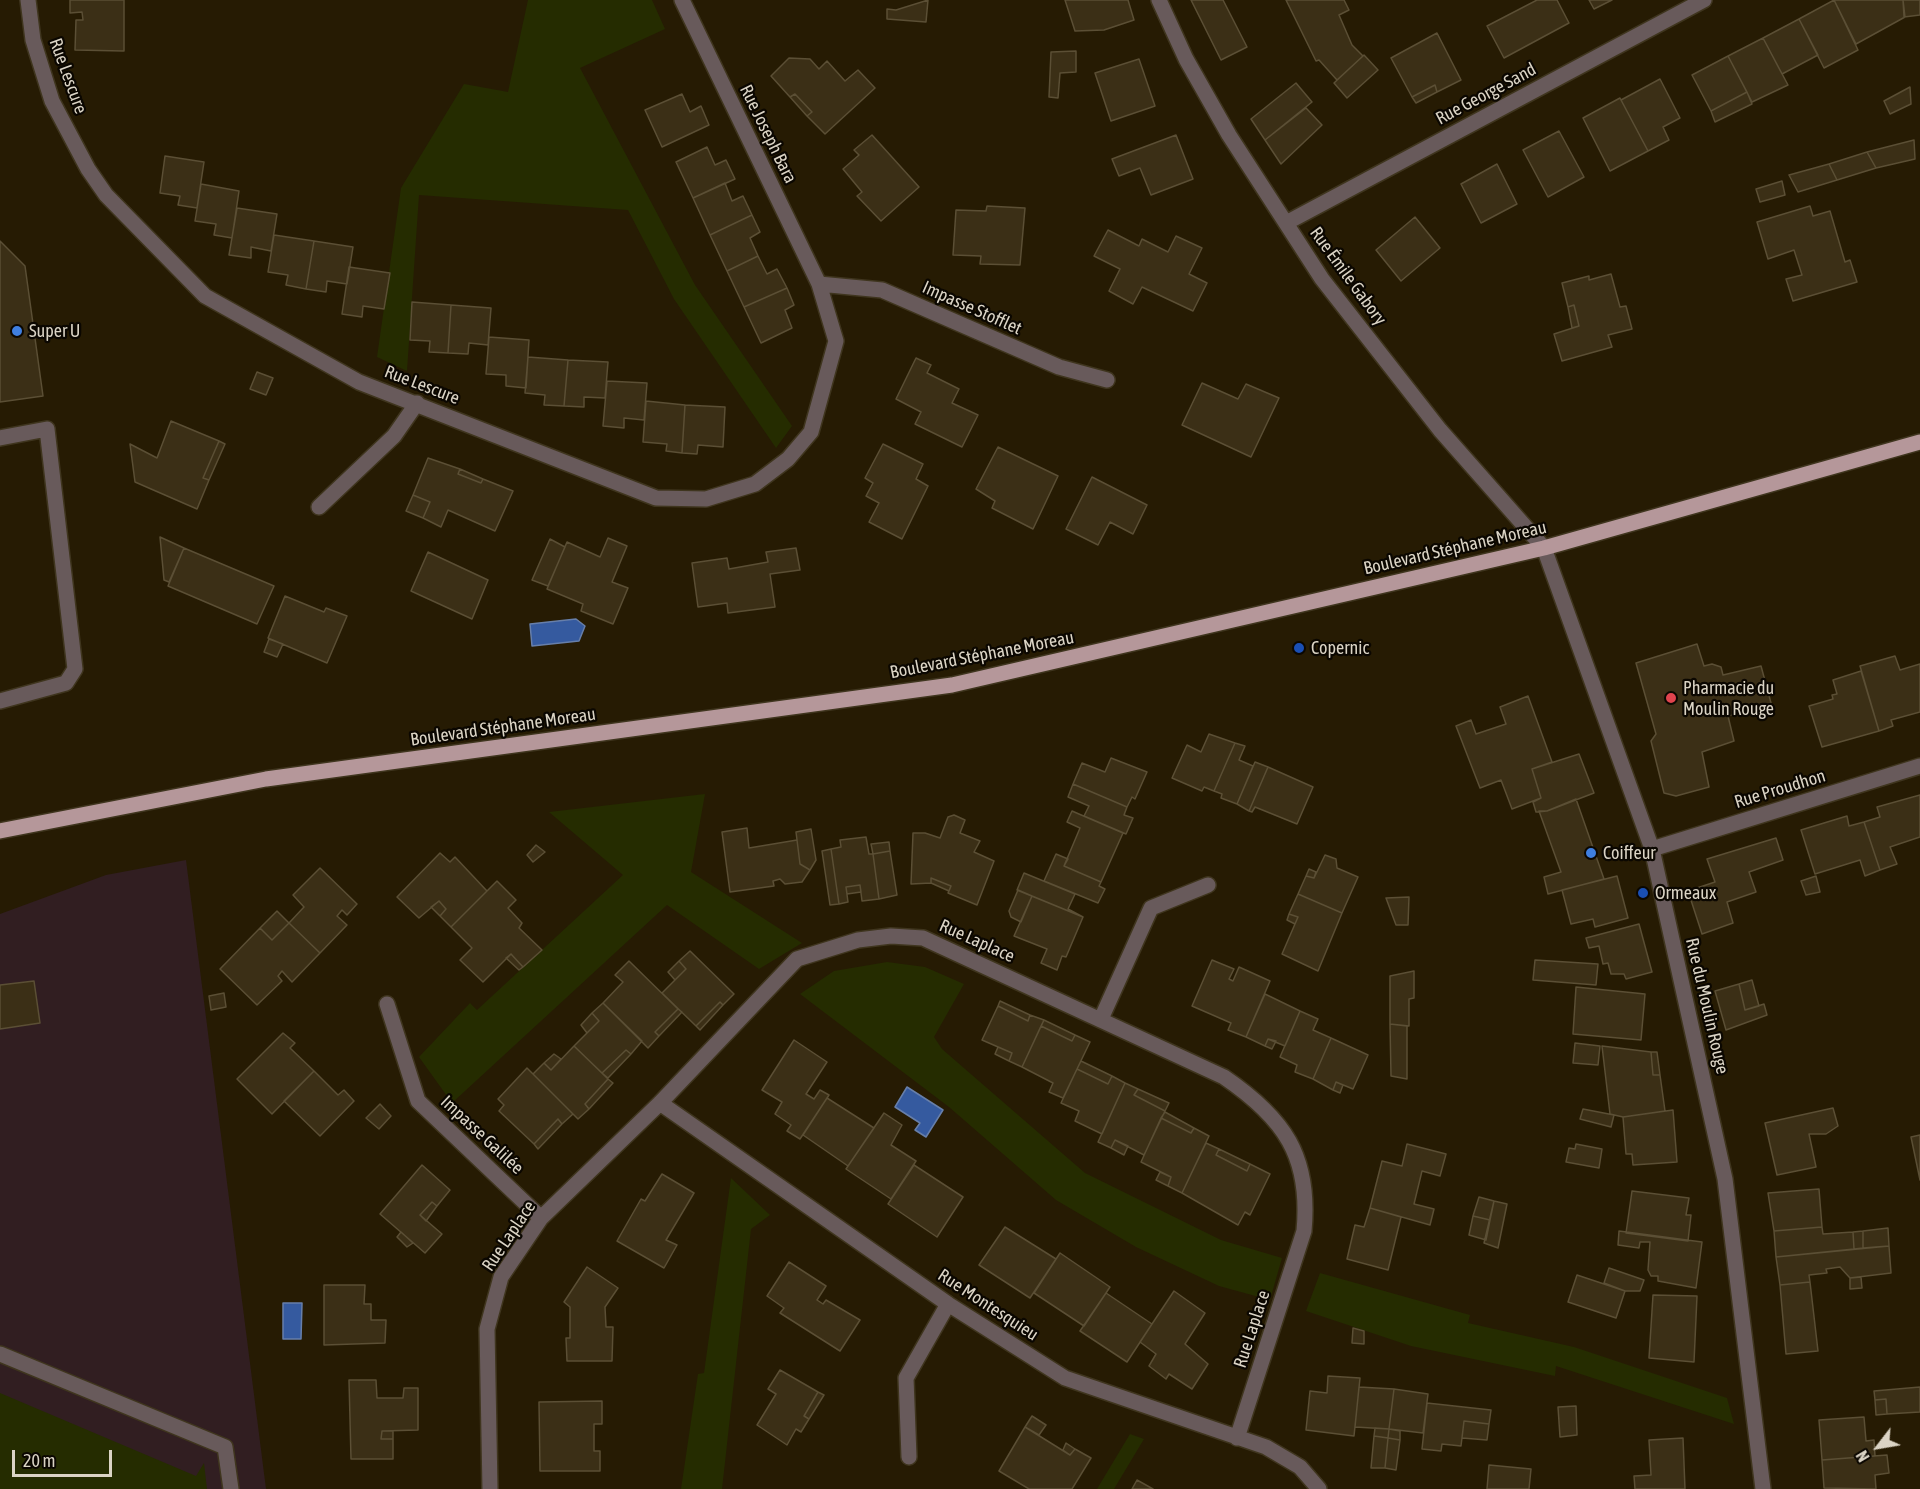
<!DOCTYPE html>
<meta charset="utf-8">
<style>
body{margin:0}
#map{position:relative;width:1920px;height:1489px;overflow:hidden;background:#261b03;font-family:"Asap Condensed",sans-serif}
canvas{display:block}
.north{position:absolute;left:1848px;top:1417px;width:60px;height:60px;-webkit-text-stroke:4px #0b0701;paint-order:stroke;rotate:239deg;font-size:16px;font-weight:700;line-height:24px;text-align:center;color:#dbd4c5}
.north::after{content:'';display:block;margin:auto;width:21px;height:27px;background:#dbd4c5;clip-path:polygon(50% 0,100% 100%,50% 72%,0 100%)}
.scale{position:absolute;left:12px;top:1450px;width:100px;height:27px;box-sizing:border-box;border:3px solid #dbd4c5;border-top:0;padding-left:8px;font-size:18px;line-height:21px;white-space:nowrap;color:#dbd4c5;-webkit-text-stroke:4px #0b0701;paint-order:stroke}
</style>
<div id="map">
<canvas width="1920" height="1489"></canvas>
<div class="north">N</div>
<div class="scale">20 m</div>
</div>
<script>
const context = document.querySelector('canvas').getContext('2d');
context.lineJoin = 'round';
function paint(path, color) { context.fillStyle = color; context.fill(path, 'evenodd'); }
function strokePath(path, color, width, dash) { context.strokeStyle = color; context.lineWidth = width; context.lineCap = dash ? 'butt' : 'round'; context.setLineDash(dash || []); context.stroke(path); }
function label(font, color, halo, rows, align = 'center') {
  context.font = font + ' "Asap Condensed",sans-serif'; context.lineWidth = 4.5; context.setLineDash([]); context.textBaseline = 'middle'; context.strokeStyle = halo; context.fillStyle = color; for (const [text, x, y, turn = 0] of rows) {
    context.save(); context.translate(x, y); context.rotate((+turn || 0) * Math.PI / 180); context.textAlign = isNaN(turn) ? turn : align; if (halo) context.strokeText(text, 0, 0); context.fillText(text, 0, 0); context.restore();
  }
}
paint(new Path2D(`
 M186,860L266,1489H0V914L106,875Z`), '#311e21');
paint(new Path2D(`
 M528,0H652L665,29L580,68L695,285L792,426L776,448L674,299L628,210L419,195L407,371L377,357L401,188L464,84L508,92Z
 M705,794L691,872L802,943L759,969L667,905L452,1103L419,1057L470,1003L477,1010L623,875L549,812Z
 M887,962L925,967L964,984L934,1037L942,1049L1085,1173L1221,1240L1282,1258L1270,1300L1219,1286L1136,1247L1056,1200L949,1107L800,994L834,971Z
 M731,1178L770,1215L751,1229L722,1489H681L698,1374L704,1373Z
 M1320,1273L1470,1315L1468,1323L1574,1347L1727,1398L1734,1424L1556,1366L1555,1376L1411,1346L1306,1311Z
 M0,1393L196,1476L204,1463L207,1489H0Z
 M1130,1434L1144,1439L1114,1489H1097Z`), '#252c00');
const water = new Path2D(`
 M576,619L585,626L579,641L532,646L530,624Z
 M907,1087L943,1110L926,1137L915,1130L920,1123L895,1107Z
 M283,1303H302L301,1339H283Z`);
paint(water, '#355a9f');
strokePath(water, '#677faa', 1.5);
const building = new Path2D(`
 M70,0H124V51L75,50L76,20H83L82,12L70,13Z
 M928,0L926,22L887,19V9L896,10Z
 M1065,0H1128L1134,20L1104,30L1075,31Z
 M1191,0H1223L1247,47L1221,60Z
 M1286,0H1344L1349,10L1339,15L1352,45L1363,56L1337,80L1319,60L1316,61Z
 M1537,0H1557L1569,23L1504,58L1487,26Z
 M1589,0H1612L1594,9Z
 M1834,0L1858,50L1824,68L1799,19Z
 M1834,0H1903L1905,17L1856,44Z
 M1903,0H1920V15L1904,17Z
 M1799,19L1818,55L1782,74L1763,38Z
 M1437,33L1461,80L1437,92L1435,85L1412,97L1391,58Z
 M1763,38L1788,85L1752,102L1728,56Z
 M1076,51V72L1060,73L1058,98L1049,97L1051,52Z
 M1364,55L1378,70L1347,98L1334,83Z
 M1728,56L1747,92L1711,111L1692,75Z
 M789,58L810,59L819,69L827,61L845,81L858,70L875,88L825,134L807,116L812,112L795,94L790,97L771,76Z
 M1139,59L1155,106L1111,121L1095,73Z
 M1660,79L1680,118L1663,127L1669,140L1648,151L1621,100Z
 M1296,83L1312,102L1265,140L1251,119Z
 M1435,85L1437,92L1416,103L1412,97Z
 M1910,87L1911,104L1890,114L1884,101Z
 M1747,92L1752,104L1715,122L1711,111Z
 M682,94L690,112L701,106L709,125L662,147L645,110Z
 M795,94L812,112L807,116L790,97Z
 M1620,98L1648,151L1610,171L1583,118Z
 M1306,108L1322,125L1281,164L1265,140Z
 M1559,131L1584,177L1548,197L1523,150Z
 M872,135L919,187L881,221L857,196L862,192L843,169L859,155L854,150Z
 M1176,135L1193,179L1151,195L1140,168L1119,176L1112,159Z
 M1914,140L1915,159L1876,168L1867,152Z
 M707,147L715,165L726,160L735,179L693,198L676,162Z
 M1867,152L1876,168L1837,180L1829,164Z
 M165,156L204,162L197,208L178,205L180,196L160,193Z
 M1497,164L1517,204L1481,223L1461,184Z
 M1829,164L1837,180L1798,192L1789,175Z
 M1782,181L1785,195L1760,202L1756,189Z
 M725,183L732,201L743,196L752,215L710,235L693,198Z
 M201,184L239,191L232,238L214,235L216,224L195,221Z
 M987,206L1025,208L1020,265L980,264L981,256L953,255L956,210L986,211Z
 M1810,206L1813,216L1830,211L1845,262L1850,260L1857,282L1793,301L1786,279L1802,275L1794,250L1768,259L1757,222Z
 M237,208L277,214L271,251L251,247V258L229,255Z
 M752,215L760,232L750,238L758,256L727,271L710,235Z
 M1415,217L1440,248L1401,281L1376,250Z
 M1108,230L1139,246L1142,239L1168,252L1176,236L1202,248L1189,274L1207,283L1193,311L1142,287L1133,304L1109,291L1120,269L1094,256Z
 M274,235L314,241L306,289L286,285L288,275L268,272Z
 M0,241L25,266L43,396L0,402Z
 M314,241L353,247L347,284L327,281L326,292L306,289Z
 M758,256L767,274L777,269L787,288L744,307L727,271Z
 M349,267L390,273L384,309L363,306L362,317L342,314Z
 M1611,274L1620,307L1626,306L1632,329L1608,335L1612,347L1562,361L1554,334L1579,326L1574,305L1568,307L1562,283L1589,276V280Z
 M787,288L794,305L785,310L792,328L761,343L744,307Z
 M412,302L451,305L448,353L429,352L430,341L410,340Z
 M451,305L491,308L488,345L469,343L468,354L448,353Z
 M1574,305L1579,326L1572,328L1568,307Z
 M489,337L529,340L526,388L506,386V375L486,374Z
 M528,357L568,360L564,406L544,405L545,395L525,393Z
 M916,358L931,365L927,373L959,389L952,403L978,415L962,447L915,424L921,412L896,399Z
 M568,360L608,362L605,398L584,397V407L564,406Z
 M257,372L273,378L266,395L250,389Z
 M607,381L647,383L644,420L624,418V428L603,426Z
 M1202,383L1238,399L1246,384L1279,398L1251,457L1182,425Z
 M646,401L685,405L682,453L666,451L667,444L643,442Z
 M685,405L725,407L723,447L698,445L697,454L682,453Z
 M171,421L219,441L203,478L209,480L197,509L135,482L130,444L157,458Z
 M219,441L225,444L209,480L203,478Z
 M883,444L923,464L916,479L928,486L902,539L869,522L879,503L866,496L873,483L865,478Z
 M998,447L1058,476L1033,529L992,508L995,501L976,489Z
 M428,458L460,469L458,474L481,483L483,479L513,491L495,531L448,510L441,527L423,518L430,502L413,495Z
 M460,469L483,479L481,483L458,474Z
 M1092,477L1147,505L1133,534L1110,522L1098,545L1066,529Z
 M413,495L430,502L423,518L406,511Z
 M160,537L184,548L169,582L164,580Z
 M608,538L627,546L612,582L628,588L613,624L581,611L583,604L547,589L567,542L600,557Z
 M550,539L565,547L548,586L532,580Z
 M184,548L274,586L257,624L168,586Z
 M796,548L800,570L770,574L775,607L728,613L727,603L698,607L692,563L727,558L729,569L768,562L766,552Z
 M428,552L488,580L472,619L411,591Z
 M285,596L324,612L326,608L347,616L327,663L268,638Z
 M269,639L283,644L277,657L264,652Z
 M1697,644L1704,666L1712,664L1721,667L1723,675L1761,666L1771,703L1728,716L1734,741L1702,752L1709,787L1676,796L1664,793L1651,741L1656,734L1636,663Z
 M1895,656L1900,670L1920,664V712L1891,720L1893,726L1879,731L1860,666Z
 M1861,671L1879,731L1822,747L1809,706L1833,699L1832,695L1837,694L1833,680Z
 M1528,696L1552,762L1532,769L1541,798L1512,809L1501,780L1480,788L1456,726L1471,720L1476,734L1506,724L1500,707Z
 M1209,734L1235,743L1214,791L1204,787L1202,791L1172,778L1187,745L1201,752Z
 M1235,743L1245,746L1239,760L1253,766L1237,804L1221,798L1222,794L1214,791Z
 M1579,754L1594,793L1547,811L1536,812L1533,802L1541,798L1532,769Z
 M1111,758L1147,772L1135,799L1132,797L1127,807L1073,784L1082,763L1105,772Z
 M1255,762L1268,767L1249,811L1237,804Z
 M1268,767L1313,787L1297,824L1255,807L1252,812L1249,811Z
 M1073,784L1127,807L1124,815L1133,818L1126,834L1084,816L1089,806L1068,797Z
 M1920,795V837L1890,847L1897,864L1880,870L1864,822L1880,817L1877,807Z
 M1576,799L1604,879L1548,894L1544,877L1561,872L1539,811H1547Z
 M1072,811L1123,833L1101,882L1064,866L1080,828L1067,822Z
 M954,815L965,820L960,833L980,841L974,852L994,861L977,905L948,893L951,886L931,878V883L911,884L913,833H925L940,838L948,817Z
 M1847,816L1849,826L1864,822L1880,870L1865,876L1860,860L1815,874L1801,830Z
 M747,828L749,848L797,840L800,864L810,870L802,882L785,884L780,879L773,881L774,886L730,892L722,832Z
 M811,829L816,860L810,870L800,864L796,832Z
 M866,837L869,854H873L879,899L862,901L860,885L846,887L848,902L839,904L831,849L841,847L840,840Z
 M1776,838L1783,860L1749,872L1756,892L1727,902L1733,923L1702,934L1688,891L1715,882L1707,859Z
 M889,842L890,851L873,854L871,844Z
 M536,845L545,852L533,862L527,855Z
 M831,849L839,904L830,905L822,851Z
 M890,851L897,895L879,899L873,854Z
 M440,853L450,862L455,857L487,891L451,927L440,916L446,909L439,901L419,918L397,897Z
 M1056,854L1068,859L1064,866L1101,882L1099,886L1105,889L1098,903L1044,881Z
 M1325,855L1336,859L1337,868L1358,877L1342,913L1298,894L1306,876L1314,878Z
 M320,868L357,904L347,915L342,910L337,916L347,925L320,953L289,923L304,907L293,895Z
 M1309,869L1316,872L1314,878L1306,876Z
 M1024,873L1075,894L1068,909L1083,917L1017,890Z
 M1617,876L1628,918L1595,927L1593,919L1571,924L1562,890Z
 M1816,876L1820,892L1806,895L1801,881Z
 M931,878L951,886L949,891L931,883Z
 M497,881L516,900L508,908L522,923L519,928L542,950L523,967L511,954L483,982L460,960L472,948L451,927Z
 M860,885L861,892L847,894L846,887Z
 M1018,890L1032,896L1021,922L1011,917L1009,911Z
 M1298,894L1342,913L1318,971L1282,954L1298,917L1289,914Z
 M1032,896L1083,917L1066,957L1062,956L1057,970L1041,963L1047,949L1014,936Z
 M1409,897L1408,925H1396L1386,898Z
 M439,901L446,909L440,916L431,907Z
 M277,911L289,923L272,940L260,928Z
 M1289,914L1298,917L1295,924L1287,920Z
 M289,923L320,953L292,982L282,971L278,976L282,981L257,1005L220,969L260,928L272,940Z
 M1639,924L1652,972L1626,979L1624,974H1611L1608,963L1603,964L1599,946L1589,948L1586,938Z
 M690,951L734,994L723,1005L720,1002L696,1026L662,993L686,969L679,961Z
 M511,954L523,967L519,970L506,958Z
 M1212,960L1234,969L1229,979L1233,981L1239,967L1270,981L1246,1037L1228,1030L1231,1023L1192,1006Z
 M1535,960L1598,964L1596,985L1533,980Z
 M629,961L678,1009L655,1032L659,1036L648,1048L603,1003L623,982L615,975Z
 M679,961L686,969L675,980L668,972Z
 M1414,971V998L1409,999V1026L1390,1024V976Z
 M1752,980L1759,1006L1745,1010L1739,984Z
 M34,981L40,1023L0,1029V985Z
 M1739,984L1745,1010L1764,1004L1767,1015L1726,1030L1715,991Z
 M1576,987L1645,994L1641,1040L1573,1034Z
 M224,993L226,1007L211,1010L209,996Z
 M1265,994L1300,1011L1285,1046L1268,1039L1265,1046L1246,1037Z
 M1000,1001L1030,1015L1028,1021L998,1006Z
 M720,1002L723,1005L700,1030L696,1026Z
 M603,1003L642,1041L631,1054L626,1050L602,1073L574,1046L599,1021L592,1013Z
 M998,1006L1028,1021L1030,1015L1044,1020L1022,1067L1009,1061L1012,1053L982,1040Z
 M678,1009L682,1012L659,1036L655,1032Z
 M1300,1011L1318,1019L1313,1030L1331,1038L1313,1079L1295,1072L1297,1065L1280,1057Z
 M592,1013L599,1021L587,1033L581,1025Z
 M1044,1020L1075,1035L1072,1041L1041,1026Z
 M1390,1024L1407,1026V1079L1391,1076Z
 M1041,1026L1072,1041L1075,1035L1090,1042L1063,1098L1049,1092L1053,1083L1022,1067Z
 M283,1033L295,1043L290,1048L314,1071L272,1114L237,1079Z
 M1331,1038L1368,1055L1353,1089L1336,1082L1333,1090L1313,1079Z
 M1268,1039L1276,1041L1272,1049L1265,1046Z
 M794,1040L827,1062L806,1094L814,1099L820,1090L829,1095L800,1139L787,1131L791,1125L775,1114L782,1102L762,1090Z
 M1575,1043L1600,1046L1598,1065L1573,1063Z
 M574,1046L608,1079L585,1104L589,1109L578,1119L533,1074L544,1063L551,1070Z
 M1602,1046L1651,1052L1653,1075H1660L1665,1111L1623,1117L1610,1114Z
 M998,1047L1012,1053L1009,1061L995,1054Z
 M626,1050L631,1054L608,1078L602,1073Z
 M1651,1052H1657L1660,1075H1653Z
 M554,1054L561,1059L551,1070L544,1063Z
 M1081,1061L1112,1076L1108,1084L1077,1069Z
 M527,1068L573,1114L562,1124L558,1119L534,1144L499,1111L504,1105L498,1099Z
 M1077,1069L1108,1084L1112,1076L1125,1083L1102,1134L1075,1121L1079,1111L1061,1103Z
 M314,1071L338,1095L344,1090L354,1101L320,1136L284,1101Z
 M608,1079L613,1083L589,1109L585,1104Z
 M1336,1082L1343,1085L1340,1093L1333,1090Z
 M1125,1083L1138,1089L1134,1095L1165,1111L1144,1155L1115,1140L1111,1148L1098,1142Z
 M1138,1089L1169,1103L1165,1111L1134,1095Z
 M827,1098L874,1128L848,1166L803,1135Z
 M380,1104L391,1116L379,1129L366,1118Z
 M1833,1108L1838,1126L1826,1134H1809L1816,1167L1777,1175L1765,1123Z
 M1583,1109L1614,1115L1611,1127L1580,1119Z
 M1673,1110L1677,1162L1633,1165L1632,1154H1626L1623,1117Z
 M1165,1112L1194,1128L1191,1133L1161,1118Z
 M884,1113L902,1125L891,1145L916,1161L891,1199L846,1169Z
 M1161,1118L1191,1133L1194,1128L1209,1136L1182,1193L1168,1186L1171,1177L1141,1162Z
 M558,1119L562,1124L538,1149L534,1144Z
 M1920,1135V1180L1911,1137Z
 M1115,1140L1128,1146L1124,1155L1111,1148Z
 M1206,1143L1219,1149L1216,1155L1247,1171L1250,1164L1270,1174L1250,1215L1245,1212L1238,1225L1182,1193Z
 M1407,1144L1446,1154L1440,1176L1422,1171L1414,1204L1434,1209L1430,1225L1370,1208L1382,1161L1402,1166Z
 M1576,1144L1602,1149L1599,1168L1566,1162L1569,1148L1575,1149Z
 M1219,1149L1250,1164L1247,1171L1216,1155Z
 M422,1165L450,1190L437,1206L432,1202L420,1215L442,1234L425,1253L380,1214Z
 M914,1165L963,1197L937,1237L888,1204Z
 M1160,1172L1171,1177L1168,1186L1156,1180Z
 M662,1174L694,1193L666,1240L677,1245L664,1268L617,1241L641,1199L645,1201Z
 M1819,1189L1822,1227L1774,1231L1768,1193Z
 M1632,1191L1689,1198L1686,1215H1691L1688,1241L1626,1233Z
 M1479,1197L1494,1201L1490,1220L1473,1216Z
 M1494,1201L1507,1204L1498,1248L1484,1243Z
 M432,1202L437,1206L426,1221L420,1215Z
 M1370,1208L1401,1217L1388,1270L1347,1259L1355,1225L1364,1227Z
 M1473,1216L1490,1220L1486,1240L1469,1235Z
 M1005,1227L1056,1259L1030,1298L979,1265Z
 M1822,1227L1823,1234L1853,1232L1854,1249L1776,1257L1774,1231Z
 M1888,1228L1889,1246L1863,1248V1231Z
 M1619,1231L1702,1242L1696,1288L1658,1281V1276H1651L1648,1270L1650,1242H1640L1639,1248L1618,1245Z
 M1863,1231V1248L1854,1249L1853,1232Z
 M401,1232L413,1243L407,1247L397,1237Z
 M1889,1246L1891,1273L1850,1278L1840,1267L1826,1269L1827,1273L1809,1275L1810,1282L1780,1285L1776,1257Z
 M1060,1253L1110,1287L1084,1326L1034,1293Z
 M789,1262L826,1286L817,1300L823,1304L826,1300L860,1320L840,1351L780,1313L784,1308L767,1296Z
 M587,1267L618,1288L605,1307L606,1327H613L612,1361H567L566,1338H570V1307L564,1302Z
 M1609,1268L1644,1280L1640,1291H1625L1604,1283Z
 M1577,1275L1625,1291L1616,1318L1568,1302Z
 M1861,1277L1862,1288L1850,1289V1278Z
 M1810,1282L1818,1351L1786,1354L1780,1285Z
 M324,1285H365L364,1304H371V1320H386L385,1343L324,1345Z
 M1174,1291L1205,1313L1185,1344L1208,1364L1192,1389L1169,1374L1166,1379L1149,1366L1156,1354L1140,1342Z
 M1106,1293L1152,1324L1127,1362L1080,1331Z
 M1653,1295L1697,1296L1694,1362L1649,1358Z
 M1353,1328L1364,1331V1344L1352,1343Z
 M780,1370L818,1392L804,1416L809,1419L801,1432L796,1429L787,1445L757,1425L776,1394L768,1389Z
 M1328,1376L1360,1378L1354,1436L1306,1430L1310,1391L1327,1393Z
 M349,1380H376L377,1398H403L404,1388H418V1430L382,1431L381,1439H393V1459H351Z
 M1359,1387L1394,1389L1389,1429L1355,1427Z
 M1920,1387V1412L1887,1414L1886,1399L1875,1400L1874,1391Z
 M1394,1389L1428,1394L1423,1433L1389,1429Z
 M818,1392L824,1395L809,1419L804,1416Z
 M1886,1399L1887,1414L1876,1415L1875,1400Z
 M602,1401V1424H594V1451H600V1471H540L539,1402Z
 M1427,1403L1491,1410L1489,1424L1464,1421L1461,1446L1442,1444L1441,1451L1422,1449Z
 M1576,1406L1577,1435L1560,1437L1558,1407Z
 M1032,1416L1046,1425L1039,1435L1025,1427Z
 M1864,1417L1866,1441L1874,1440L1875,1456L1822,1460L1819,1420Z
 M1464,1421L1489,1424L1487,1440L1462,1438Z
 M1025,1427L1070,1455L1075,1449L1091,1458L1072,1489H1029L999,1471Z
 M1375,1428L1389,1429L1388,1438L1374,1436Z
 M1389,1429L1400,1431V1440L1388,1438Z
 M382,1431H393V1439H381Z
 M1374,1436L1388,1438L1385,1468H1371Z
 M1388,1438L1400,1440L1396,1470L1385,1468Z
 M1683,1438L1685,1489H1635L1634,1476L1651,1475L1649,1440Z
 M1066,1443L1075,1449L1070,1455L1063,1450Z
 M1887,1455L1889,1473L1875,1475L1876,1489L1824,1488L1822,1460Z
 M1489,1465L1531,1469L1529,1489H1487Z
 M1137,1480L1153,1489H1132Z`);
paint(building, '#3b2f16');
strokePath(building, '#5b4f35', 1.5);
const service = new Path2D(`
 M0,438L47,429L75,669L66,683L0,701
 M0,1354L225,1447L231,1489`);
const minor = new Path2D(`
 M28,0L33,40L52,101L88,169L106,195L205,296L359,382L656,498L706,499L755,484L788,459L811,432L836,341L819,284L682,0
 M1159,0L1186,59L1229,135L1322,279L1440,430L1544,548L1652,849L1725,1179L1763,1489
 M1286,223L1704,0
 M819,284L882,290L1059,367L1107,380
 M319,507L394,436L417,403
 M1652,849L1920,766
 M387,1004L418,1101L541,1218
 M1101,1019L1151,908L1208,885
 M660,1103L948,1304L1065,1378L1266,1447L1300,1467L1319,1489
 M909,1457L906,1378L948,1304
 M490,1489L487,1329L501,1277L541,1218L660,1103L797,959L858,940L891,936L923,938L1224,1077C1284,1118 1311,1156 1304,1231L1237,1438`);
const primary = new Path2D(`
 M0,831L266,779L952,685L1544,548L1920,442`);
strokePath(service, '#3f351e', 18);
strokePath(minor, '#3f351e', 18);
strokePath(primary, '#3f351e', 18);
strokePath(service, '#685a5b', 15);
strokePath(minor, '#685a5b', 15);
strokePath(primary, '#b5979a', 15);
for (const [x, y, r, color] of [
 [17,331,6,"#3f7fe0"],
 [1299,648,6,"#1a4fb4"],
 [1671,698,6,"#e0444e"],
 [1591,853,6,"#3f7fe0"],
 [1643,893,6,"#1a4fb4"]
]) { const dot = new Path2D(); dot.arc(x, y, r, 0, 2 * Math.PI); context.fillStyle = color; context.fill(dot); strokePath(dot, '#0b0701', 2); }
label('18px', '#dbd4c5', '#0b0701', [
 ["Rue Lescure",68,76,70],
 ["Rue George Sand",1486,94,-28],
 ["Rue Joseph Bara",768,134,64],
 ["Rue Émile Gabory",1348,276,54],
 ["Impasse Stofflet",972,308,24],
 ["Rue Lescure",422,385,21],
 ["Boulevard Stéphane Moreau",1455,548,-13],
 ["Boulevard Stéphane Moreau",982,655,-11],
 ["Boulevard Stéphane Moreau",503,727,-8],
 ["Rue Proudhon",1780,789,-17],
 ["Rue Laplace",977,941,24],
 ["Rue du Moulin Rouge",1707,1006,77],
 ["Impasse Galilée",482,1135,43],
 ["Rue Laplace",509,1236,-56],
 ["Rue Montesquieu",988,1305,33],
 ["Rue Laplace",1252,1329,-72]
]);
label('18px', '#dbd4c5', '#0b0701', [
 ["Super U",29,331],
 ["Copernic",1311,648],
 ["Pharmacie du",1683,688],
 ["Moulin Rouge",1683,709],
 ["Coiffeur",1603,853],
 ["Ormeaux",1655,893]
], 'left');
</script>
